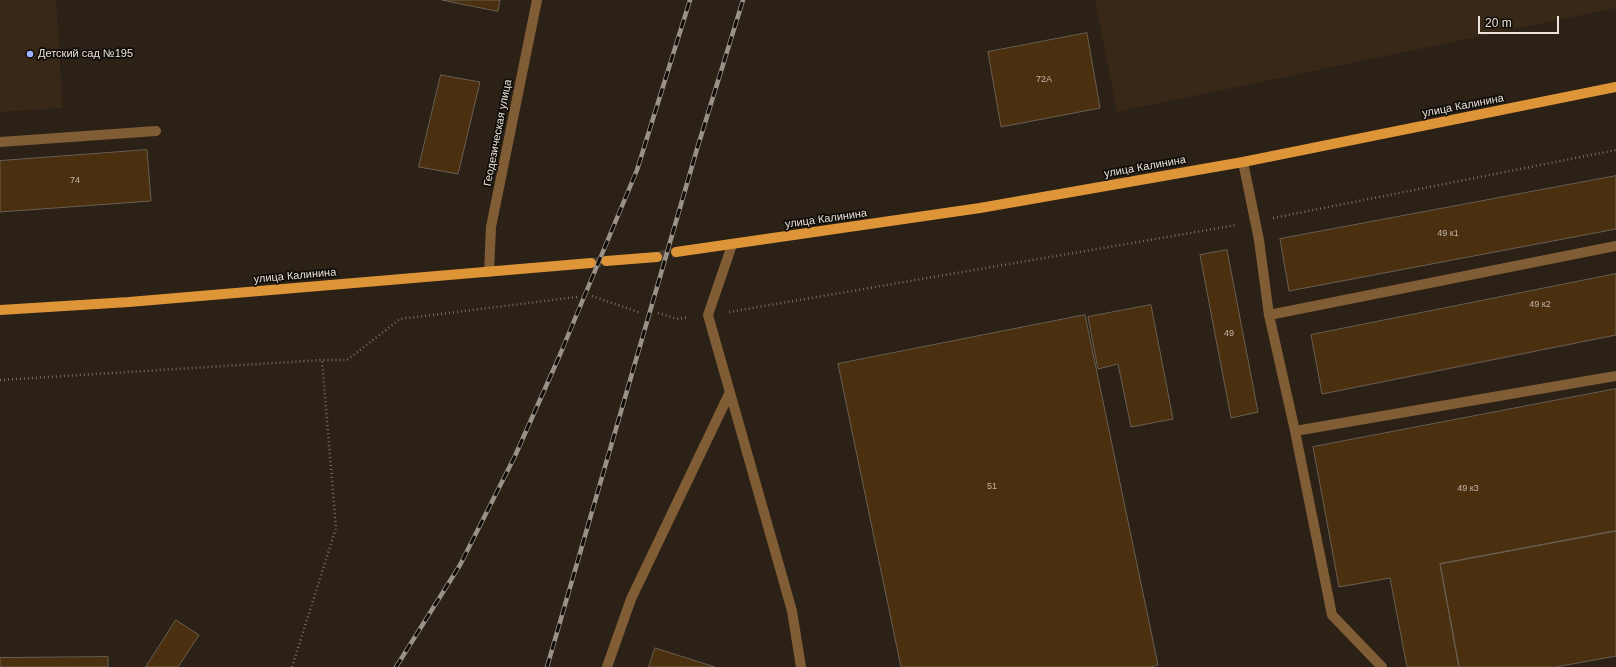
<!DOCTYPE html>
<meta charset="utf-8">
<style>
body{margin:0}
#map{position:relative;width:1616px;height:667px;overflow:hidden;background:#2b2116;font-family:Arial,sans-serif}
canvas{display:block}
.scale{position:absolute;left:1478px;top:16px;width:81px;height:18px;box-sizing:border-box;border:2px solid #eae2db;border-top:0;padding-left:5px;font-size:12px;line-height:14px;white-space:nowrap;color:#eae2db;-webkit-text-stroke:3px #100c07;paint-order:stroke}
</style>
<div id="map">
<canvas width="1616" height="667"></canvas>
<div class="scale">20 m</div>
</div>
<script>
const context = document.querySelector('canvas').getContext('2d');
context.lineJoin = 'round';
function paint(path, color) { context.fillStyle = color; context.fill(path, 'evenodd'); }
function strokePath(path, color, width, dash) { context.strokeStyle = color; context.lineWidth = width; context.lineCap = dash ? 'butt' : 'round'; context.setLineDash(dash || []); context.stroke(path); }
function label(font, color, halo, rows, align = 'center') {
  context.font = font + ' Arial,sans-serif'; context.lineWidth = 3.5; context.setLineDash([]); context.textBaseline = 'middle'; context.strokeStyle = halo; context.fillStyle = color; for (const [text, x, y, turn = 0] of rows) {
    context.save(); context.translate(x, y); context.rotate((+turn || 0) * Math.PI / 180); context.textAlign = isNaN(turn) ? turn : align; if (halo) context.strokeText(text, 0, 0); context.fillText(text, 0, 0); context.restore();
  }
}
paint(new Path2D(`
 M0,0H56L63,108L0,112Z
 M1095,0H1616V8L1117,112Z`), '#372818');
const building = new Path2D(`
 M442,0H500L498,11Z
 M1087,33L1100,108L1001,127L988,52Z
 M441,75L480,82L458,174L419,167Z
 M147,150L151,201L0,212V161Z
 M1616,176V229L1289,291L1280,239Z
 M1227,250L1258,412L1231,418L1200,255Z
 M1616,274V335L1322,394L1311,335Z
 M1151,305L1173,419L1131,427L1118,364L1098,369L1088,317Z
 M1085,315L1158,665L1151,667H901L838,364Z
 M1616,389V531L1440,564L1459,667H1407L1390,578L1339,587L1313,447Z
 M1616,531V656L1556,667H1459L1440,564Z
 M176,620L199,635L178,667H146Z
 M655,648L715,667H649Z
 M108,657V667H0V658Z`);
paint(building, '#4a300f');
strokePath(building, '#6b5f52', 1);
strokePath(new Path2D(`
 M657,257L676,252
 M591,263L606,261`), '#483e34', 10, [10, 5]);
strokePath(new Path2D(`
 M1273,218L1616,150
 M592,296L641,313
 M729,312L1237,225
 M658,313L677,319L689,317
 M0,380L322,360H347L400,319L577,297
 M292,667L336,528L322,360`), '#776e65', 2.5, [1, 3]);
strokePath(new Path2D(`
 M0,142L156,131
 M1243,162L1259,240L1269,315L1295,431L1332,615L1382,667
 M732,245L708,315L792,611L801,667
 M1269,315L1616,246
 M1295,431L1616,376
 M607,667L631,599L730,392`), '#805d35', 10);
strokePath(new Path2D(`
 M489,272L491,227L537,0`), '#805d35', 10);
strokePath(new Path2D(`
 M676,252L980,208L1243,162L1616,87
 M606,261L657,257
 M0,310L129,302L591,263`), '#de9538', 10);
const rail = new Path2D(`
 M396,667L460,565L515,456L559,357L637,170L690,0
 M547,667L697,149L743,0`);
strokePath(rail, '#9a9189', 4.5);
strokePath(rail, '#100c07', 3, [9]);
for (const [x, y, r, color] of [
 [30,54,4,"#9eb4fd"]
]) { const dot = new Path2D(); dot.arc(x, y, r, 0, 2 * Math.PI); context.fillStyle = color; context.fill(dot); strokePath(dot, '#100c07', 1.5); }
label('9px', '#c2b6a8', null, [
 ["72А",1044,80],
 ["74",75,181],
 ["49 к1",1448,234],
 ["49 к2",1540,305],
 ["49",1229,334],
 ["51",992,487],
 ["49 к3",1468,489]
]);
label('11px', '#eae2db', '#100c07', [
 ["Детский сад №195",38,54]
], 'left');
label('11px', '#eae2db', '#100c07', [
 ["улица Калинина",1463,106,-11],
 ["Геодезическая улица",498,133,-79],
 ["улица Калинина",1145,167,-10],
 ["улица Калинина",826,219,-8],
 ["улица Калинина",295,276,-5]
]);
</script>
